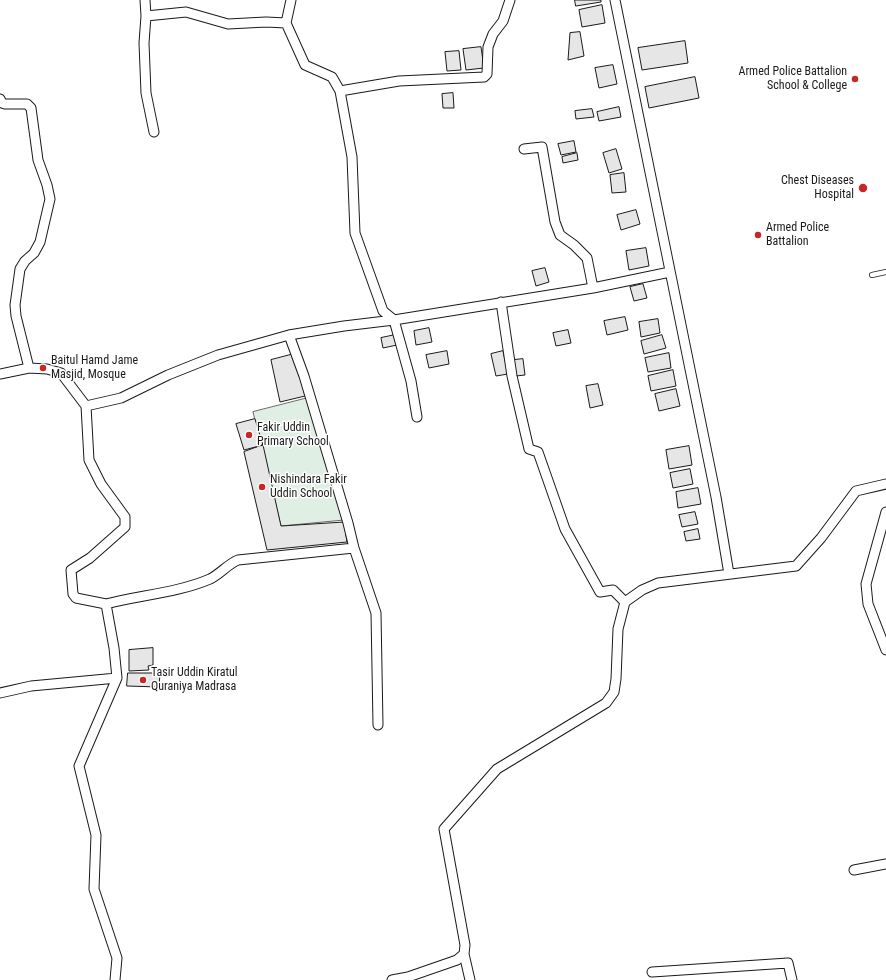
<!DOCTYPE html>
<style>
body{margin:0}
canvas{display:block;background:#fff}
</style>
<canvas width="886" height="980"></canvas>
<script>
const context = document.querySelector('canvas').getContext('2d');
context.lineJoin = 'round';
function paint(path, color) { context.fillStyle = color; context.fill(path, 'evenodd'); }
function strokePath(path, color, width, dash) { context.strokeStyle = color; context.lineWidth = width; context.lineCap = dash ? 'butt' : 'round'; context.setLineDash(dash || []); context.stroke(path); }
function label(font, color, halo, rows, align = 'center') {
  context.font = font + ' "Roboto Condensed",sans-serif'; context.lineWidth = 3; context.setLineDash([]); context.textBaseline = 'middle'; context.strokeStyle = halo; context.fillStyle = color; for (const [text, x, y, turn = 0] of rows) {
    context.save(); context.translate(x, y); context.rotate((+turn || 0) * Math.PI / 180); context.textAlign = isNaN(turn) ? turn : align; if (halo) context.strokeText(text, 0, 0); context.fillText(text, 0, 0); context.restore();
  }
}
const green = new Path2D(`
 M308,398L344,520L281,526L253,412Z`);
paint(green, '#e0efe3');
strokePath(green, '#6a6a6a', 1);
const building = new Path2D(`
 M575,0H601V2L576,6Z
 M602,5L605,23L582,27L579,10Z
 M580,32L584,56L568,60L570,33Z
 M685,41L688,63L642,70L638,48Z
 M481,47L484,68L466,70L463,49Z
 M459,51L461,70L447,71L445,52Z
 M613,65L617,84L599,88L595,68Z
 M695,77L699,98L649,108L645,87Z
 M453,93L454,108H443L442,94Z
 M619,107L621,117L599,121L597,112Z
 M592,109L594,117L576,119L575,111Z
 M574,141L576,152L561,155L558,144Z
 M616,149L622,169L609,173L603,153Z
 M577,153L578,160L563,163L562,157Z
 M624,173L626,192L612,193L610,175Z
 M636,210L640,224L621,230L617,215Z
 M646,248L649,266L629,270L626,251Z
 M545,268L549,282L536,286L532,271Z
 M643,284L647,298L634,301L630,287Z
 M625,317L628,330L607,335L604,321Z
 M658,319L660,333L641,337L639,322Z
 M429,328L432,342L416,345L414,331Z
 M568,330L571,343L556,346L553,333Z
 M395,335L397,345L383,348L381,338Z
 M662,335L666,348L644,354L641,341Z
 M447,351L449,364L429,368L426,355Z
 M503,351L508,374L496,376L491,354Z
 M669,353L671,368L648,372L645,358Z
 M294,354L305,396L280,402L271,360Z
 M523,359L525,375L516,376L514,360Z
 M673,370L676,386L651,391L648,376Z
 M598,384L603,405L590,408L586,386Z
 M676,389L680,406L659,411L655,394Z
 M255,419L263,445L244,450L236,424Z
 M263,445L281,526L344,522L347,542L267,550L244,452Z
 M689,446L692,465L669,469L666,450Z
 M690,469L693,484L673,488L670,473Z
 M698,488L701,504L678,508L676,492Z
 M695,512L698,524L682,527L679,515Z
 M698,529L700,539L686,541L684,532Z
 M153,648V665L148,666L149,670L129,671V650Z
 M128,673H160L159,687L127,686Z`);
paint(building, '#e6e6e6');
strokePath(building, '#1a1a1a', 1);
const lane = new Path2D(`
 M872,275L886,272`);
const street = new Path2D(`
 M145,0L146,16L144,43L146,93L154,132
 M615,0L716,497L729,574
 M146,16L186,12L228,24L266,22L286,23L305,65L332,77L340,91
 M286,23L291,0
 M0,99L2,103L5,104H27L31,108L38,160L47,185L50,199L40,242L34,253L25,261L20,269L15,305L16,316L29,368
 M524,149L542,147L555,222L560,235L574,245L587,258L593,288
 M501,302L512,376L529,449L538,452L565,529L600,592L613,590L625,602
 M289,335L304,376L348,523L354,548L376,613L378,725
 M0,374L29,368L47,369L61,373L86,406L89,460L101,484L125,517V527L90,558L71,570L73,594L76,598L106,604L114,648L117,678L79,766L96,835L94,889L117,958L115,980
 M86,406L121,398L168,375L218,355L289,335L344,326L394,320L593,288L670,272
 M417,417L411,381L394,320L383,311L355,233L352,157L340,91L399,81L484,77L487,74L488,47L493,34L503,21L510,0
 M886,512L866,584L868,604L886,650
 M106,604C140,595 177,593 210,579C220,574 228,564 238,560L354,548
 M0,693L31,686L117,678
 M854,870L886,864
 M464,954L470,980
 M652,972L788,963L792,980
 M392,980L408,977L457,960L464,954L465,945L444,829L497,769L606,703L614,692L616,679L618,629L625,602L642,590L658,583L796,566L821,538L856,491L886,484`);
strokePath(lane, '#1a1a1a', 6);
strokePath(street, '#1a1a1a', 11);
strokePath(lane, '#fff', 4.5);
strokePath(street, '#fff', 9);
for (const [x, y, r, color] of [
 [855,79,4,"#c62828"],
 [863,188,5,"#c62828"],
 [758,235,4,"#c62828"],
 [43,368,4,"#c62828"],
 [249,435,4,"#c62828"],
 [262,487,4,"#c62828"],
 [143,680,4,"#c62828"]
]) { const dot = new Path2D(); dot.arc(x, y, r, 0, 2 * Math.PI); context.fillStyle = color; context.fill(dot); strokePath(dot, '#fff', 1.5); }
label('12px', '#1a1a1a', '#fff', [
 ["Armed Police Battalion",847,72,"right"],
 ["School & College",847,86,"right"],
 ["Chest Diseases",854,181,"right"],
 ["Hospital",854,195,"right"],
 ["Armed Police",766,228],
 ["Battalion",766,242],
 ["Baitul Hamd Jame",51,361],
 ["Masjid, Mosque",51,375],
 ["Fakir Uddin",257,428],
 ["Primary School",257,442],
 ["Nishindara Fakir",270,480],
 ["Uddin School",270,494],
 ["Tasir Uddin Kiratul",151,673],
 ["Quraniya Madrasa",151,687]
], 'left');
</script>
